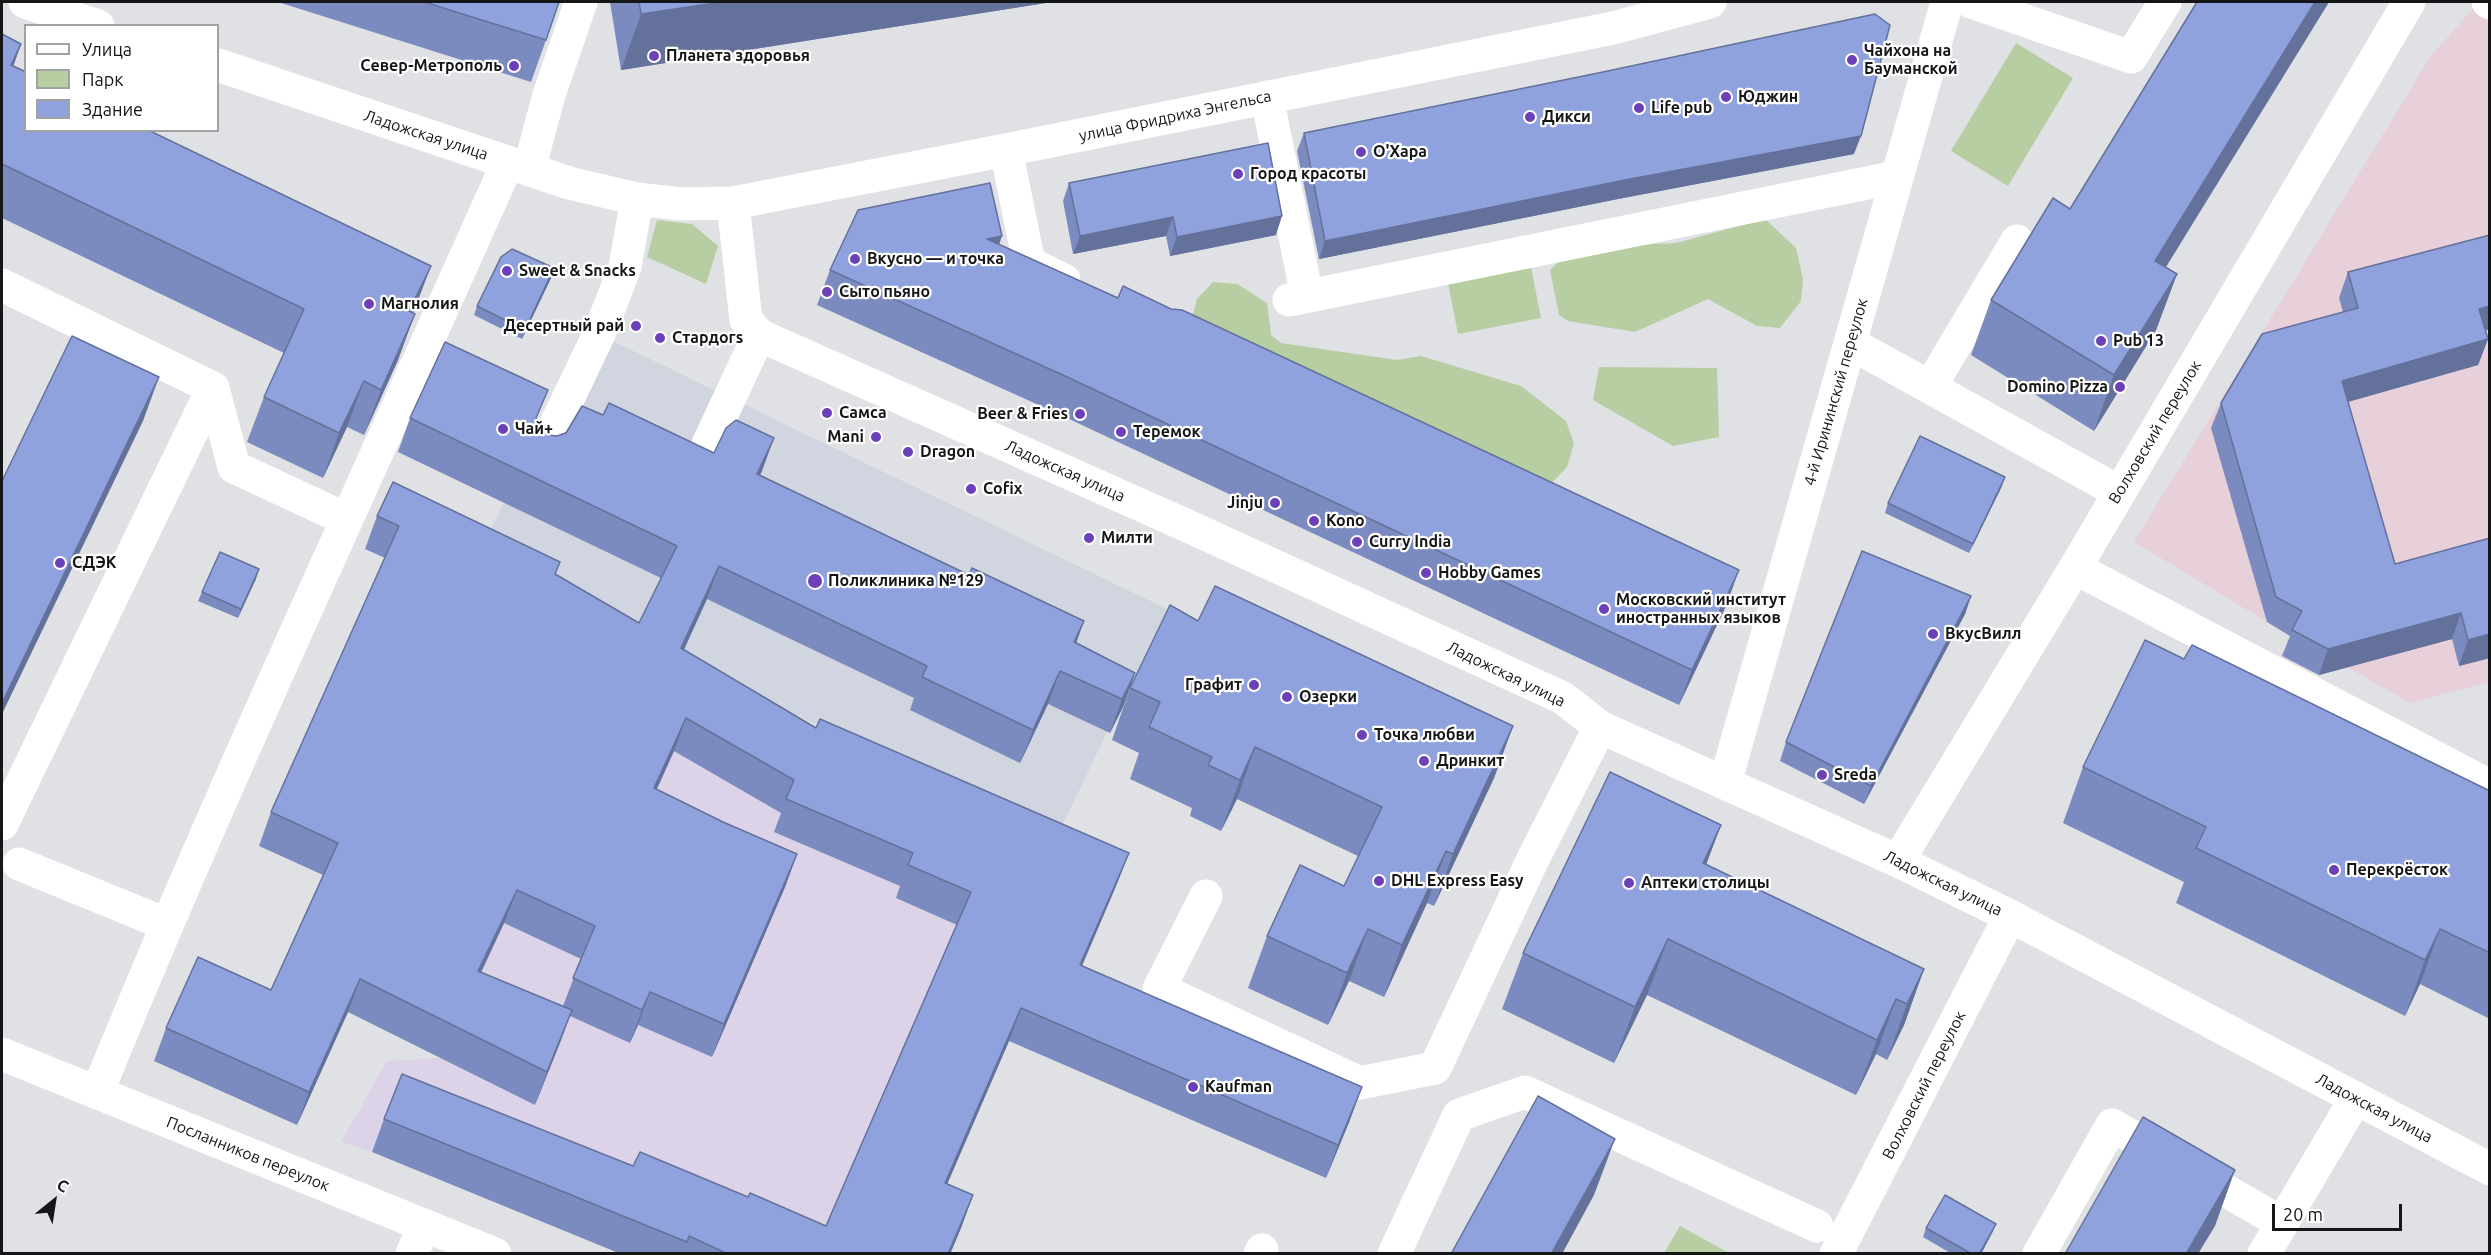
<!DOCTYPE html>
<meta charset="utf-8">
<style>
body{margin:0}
#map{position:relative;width:2491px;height:1255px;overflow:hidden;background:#e0e1e5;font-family:Ubuntu,sans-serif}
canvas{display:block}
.frame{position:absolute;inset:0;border:3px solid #151617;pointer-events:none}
.legend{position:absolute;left:24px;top:24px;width:195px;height:108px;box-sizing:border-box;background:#fff;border:2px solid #a1a2a2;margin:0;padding:8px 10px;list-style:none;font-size:18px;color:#151617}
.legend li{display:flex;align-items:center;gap:12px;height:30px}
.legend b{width:30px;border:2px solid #a1a2a2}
.north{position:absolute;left:24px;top:1171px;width:60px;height:60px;-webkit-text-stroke:4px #fff;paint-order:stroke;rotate:30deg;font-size:16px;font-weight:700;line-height:24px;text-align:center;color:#151617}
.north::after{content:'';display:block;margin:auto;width:21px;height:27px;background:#151617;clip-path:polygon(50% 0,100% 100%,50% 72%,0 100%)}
.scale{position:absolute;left:2272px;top:1204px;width:130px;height:27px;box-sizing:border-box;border:3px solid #151617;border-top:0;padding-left:8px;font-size:18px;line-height:21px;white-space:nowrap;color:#151617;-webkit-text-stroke:4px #fff;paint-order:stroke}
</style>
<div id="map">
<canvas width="2491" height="1255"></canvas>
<div class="frame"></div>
<ul class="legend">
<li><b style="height:8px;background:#fff"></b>Улица</li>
<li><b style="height:16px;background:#b7cda2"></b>Парк</li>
<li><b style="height:16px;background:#8fa2de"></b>Здание</li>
</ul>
<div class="north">С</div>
<div class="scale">20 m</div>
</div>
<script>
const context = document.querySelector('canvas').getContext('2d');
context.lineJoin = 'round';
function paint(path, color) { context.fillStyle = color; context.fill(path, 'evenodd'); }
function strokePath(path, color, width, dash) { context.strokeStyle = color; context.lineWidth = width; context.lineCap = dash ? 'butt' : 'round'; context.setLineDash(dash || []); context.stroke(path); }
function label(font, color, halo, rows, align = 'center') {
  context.font = font + ' Ubuntu,sans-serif'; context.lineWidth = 4.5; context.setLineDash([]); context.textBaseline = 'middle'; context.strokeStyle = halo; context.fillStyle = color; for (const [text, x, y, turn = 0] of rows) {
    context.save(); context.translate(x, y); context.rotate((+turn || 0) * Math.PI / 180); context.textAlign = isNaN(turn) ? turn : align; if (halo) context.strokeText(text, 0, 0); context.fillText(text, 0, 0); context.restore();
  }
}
paint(new Path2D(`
 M562,689L1116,886L1068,998L1022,1011L933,1216L950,1253L372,1152L341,1142L387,1061L439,1058Z`), '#dcd3e8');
paint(new Path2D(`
 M588,329L1167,609L1055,840L476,560Z`), '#d1d5df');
paint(new Path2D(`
 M2479,2H2489V682L2410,703L2267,622L2134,542L2430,57Z`), '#e8d0db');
paint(new Path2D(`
 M2016,43L2073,78L2008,186L1951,151Z
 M1765,219L1796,248L1803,279L1801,301L1780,328L1757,326L1708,299L1635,332L1568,321L1559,315L1550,270L1572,248L1676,243Z
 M657,220L692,224L718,246L706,284L647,257Z
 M1531,267L1541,318L1458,334L1448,283Z
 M1213,282L1237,284L1267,303L1271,335L1281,343L1397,360L1421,356L1521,386L1566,421L1574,443L1567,467L1544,491L1191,321L1197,299Z
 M1599,367L1717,368L1719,437L1673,446L1593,400Z
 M1680,1226L1729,1253H1664Z`), '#b7cda2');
strokePath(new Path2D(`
 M25,2L98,26
 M1971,2L2131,57L2165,2
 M2488,2L2490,3
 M218,65L569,183L637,199L682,204L733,203L1006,150L1613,28L1710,2
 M1267,97L1307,296
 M1006,150L1029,263L1064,280
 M529,169L549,95L581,2
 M733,203L746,320L759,335L1190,527L1563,698L1600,727L1898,861L2010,916L2490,1169
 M2,285L213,388L234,467L346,519
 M1289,300L1897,177
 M1850,343L2119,492
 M1930,387L2017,241
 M708,444L759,335
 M543,451L599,334L625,267L637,199
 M2075,568L2490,786
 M1725,783L1947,2
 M2,824L213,388
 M1898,861L2075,568L2409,2
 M19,864L166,924
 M1206,896L1159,989L1360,1083L1435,1068L1533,859L1600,727
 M2,1054L495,1254
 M97,1093C225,779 370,472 508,162
 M412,1254L424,1225
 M1260,1254L1262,1250
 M1394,1254L1459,1115L1525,1092L1817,1226
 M1836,1254L2010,916
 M2039,1254L2112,1125L2282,1223
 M2264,1254L2356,1098`), '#fff', 33);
paint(new Path2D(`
 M278,2H559L546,40L531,82Z
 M610,2H1052L621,70Z
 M2329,2L2166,267L2177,274L2156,330L2094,431L1971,355L1991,300L2070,209Z
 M2,34L21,44L13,66L413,313L398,360L364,435L347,427L323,478L247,442L264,397L284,353L2,218Z
 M1304,133L1854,154L1618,199L1319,259L1297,151Z
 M1069,183L1276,235L1170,256L1166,236L1073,254L1063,201Z
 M2490,235V329L2485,330L2488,339L2478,365L2348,402L2395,564L2490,538V658L2459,666L2452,639L2319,675L2282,656L2290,636L2267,622L2211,428L2221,403L2343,312L2339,298L2348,272Z
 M999,245L1726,606L1679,705L1052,411L817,305L830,270Z
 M551,278L522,339L474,315L477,306Z
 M603,415L714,453L762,471L760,475L1135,673L1123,707L1110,733L1048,704L1020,763L910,710L914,698L707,599L684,650L816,728L1129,853L1116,886L1082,966L1350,1120L1326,1178L1009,1041L947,1184L973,1195L961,1228L950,1254H621L372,1152L384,1119L633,1166L748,1197L826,1226L957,925L896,898L900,886L774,832L781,813L674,751L657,789L723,822L797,854L785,887L712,1057L638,1025L630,1043L570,1016L535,1105L348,1012L297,1125L154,1061L166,1028L271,990L323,875L259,846L271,812L385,558L365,549L377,516L556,574L639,623L661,578L398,452L410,418L537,420L539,428L548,435L557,436ZM504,923L581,959L563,1006L481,973Z
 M2002,486L1969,553L1885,513L1888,503Z
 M259,569L238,618L198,601L202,592Z
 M1971,596L1965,614L1864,804L1780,761L1786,742Z
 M1198,621L1513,726L1494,778L1434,906L1427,903L1384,997L1349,981L1328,1025L1248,988L1267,936L1344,886L1358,856L1237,799L1221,831L1190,816L1192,808L1130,779L1139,753L1112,740L1130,688Z
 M2184,659L2490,791V1019L2420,984L2405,1016L2176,903L2184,882L2063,823L2083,767Z
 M1721,825L1706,864L1924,969L1904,1025L1887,1060L1876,1054L1856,1095L1647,995L1614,1063L1502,1009L1523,953Z
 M1996,1224L1992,1233L1981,1254H1952L1923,1237L1926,1228Z`), '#7b8bbf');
paint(new Path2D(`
 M722,2H1052L621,70L641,14Z
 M2315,2H2329L2135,317L2155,261Z
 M21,44L5,90L11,65Z
 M1861,136L1854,154L1618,199L1319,259L1325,241L1625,180Z
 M1282,216L1276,235L1170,256L1177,237Z
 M1173,217L1166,236L1073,254L1080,236Z
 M1002,236L990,271L987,239Z
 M431,266L414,311L392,357L409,311Z
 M554,268L551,278L522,339L525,330Z
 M2177,274L2156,330L2094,431L2114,375Z
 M2490,306V329L2470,335L2479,309Z
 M415,314L398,360L364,435L381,390Z
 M2488,339L2478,365L2333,406L2342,381Z
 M159,377L143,421L2,714V703Z
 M364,381L347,427L323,478L339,433Z
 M774,438L762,471L744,507L757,474Z
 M2005,477L2002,486L1969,553L1973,544Z
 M719,566L707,599L669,681L681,648Z
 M259,569L256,579L238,618L241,609Z
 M1739,570L1726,606L1679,705L1692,670Z
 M1971,596L1965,614L1864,804L1871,786Z
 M2461,613L2452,639L2319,675L2328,649Z
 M1084,621L1072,655L1062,675L1074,642Z
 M2490,634V658L2459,666L2468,640Z
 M1060,671L1048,704L1020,763L1033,730Z
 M1135,673L1123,707L1110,733L1122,699Z
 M686,718L674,751L642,821L654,788Z
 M1513,726L1494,778L1434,906L1453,854Z
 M1255,747L1237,799L1221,831L1240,780Z
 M1721,825L1700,881L1703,863Z
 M1446,851L1427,903L1384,997L1402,945Z
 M1129,853L1116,886L1068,998L1080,965Z
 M797,854L785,887L712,1057L724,1024Z
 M517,890L504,923L465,1005L478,971Z
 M1368,929L1349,981L1328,1025L1347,973Z
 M2440,929L2420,984L2405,1016L2425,960Z
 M1668,939L1647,995L1614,1063L1635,1007Z
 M1924,969L1904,1025L1887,1060L1907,1004Z
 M360,979L348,1012L297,1125L309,1092Z
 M650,992L638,1025L630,1043L642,1010Z
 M1896,999L1876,1054L1856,1095L1877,1040Z
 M1021,1008L1009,1041L933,1217L945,1183Z
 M572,1010L560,1043L535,1105L547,1072Z
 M1362,1087L1350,1120L1326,1178L1338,1145Z
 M1615,1139L1594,1195L1562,1254H1551Z
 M2235,1170L2215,1226L2198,1254H2186Z
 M973,1195L961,1228L950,1254H948Z
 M1996,1224L1992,1233L1981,1254H1979Z`), '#64719b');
const building = new Path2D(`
 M424,2H559L546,40Z
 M639,2H722L641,14Z
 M2197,2H2315L2155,261L2177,274L2114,375L1991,300L2053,198L2070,209Z
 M1875,14L1890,25L1861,136L1625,180L1325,241L1304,133L1603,72Z
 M2,34L21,44L11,65L26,72V130H148L431,266L409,311L415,314L381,390L364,381L339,433L264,397L304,309L2,164Z
 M1268,143L1282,216L1177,237L1173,217L1080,236L1069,183Z
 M990,183L1002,236L987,239L1118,298L1123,286L1171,309L1182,310L1739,570L1692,670L1065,376L830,270L858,210Z
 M2490,235V306L2479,309L2488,339L2342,381L2395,564L2490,538V634L2468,640L2461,613L2328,649L2292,630L2302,611L2276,597L2221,403L2262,334L2358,308L2348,272Z
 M512,249L554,268L525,330L477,306L501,257Z
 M72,336L159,377L2,703V481Z
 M445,342L548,390L536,418L539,428L548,435L557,436L566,433L582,406L603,415L609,403L714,453L726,428L736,420L774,438L757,474L969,575L972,568L1084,621L1074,642L1135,673L1122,699L1060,671L1033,730L922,677L927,666L719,566L681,648L816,728L820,719L1129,853L1080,965L1362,1087L1338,1145L1021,1008L945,1183L973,1195L948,1254H728L689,1236L687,1242L384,1119L402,1074L633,1166L640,1152L748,1197L750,1193L826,1226L971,892L908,865L913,853L786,799L794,780L686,718L654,788L723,822L797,854L724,1024L650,992L642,1010L573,978L595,926L517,890L478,971L572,1010L547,1072L360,979L309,1092L166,1028L198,957L271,990L338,843L271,812L399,526L377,516L393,482L560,562L555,574L639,623L677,546L410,418Z
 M1920,436L2005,477L1973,544L1888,503Z
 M1862,551L1971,596L1871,786L1786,742Z
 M220,552L259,569L241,609L202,592Z
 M1215,586L1513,726L1453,854L1446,851L1402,945L1368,929L1347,973L1267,936L1300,865L1344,886L1382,807L1255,747L1240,780L1208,765L1212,757L1149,727L1160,702L1130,688L1170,605L1198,621Z
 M2145,640L2184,659L2192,645L2490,791V953L2440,929L2425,960L2196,848L2206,827L2083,767Z
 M1610,772L1721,825L1703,863L1924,969L1907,1004L1896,999L1877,1040L1668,939L1635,1007L1523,953Z
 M1538,1096L1615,1139L1551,1254H1451Z
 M2143,1117L2235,1170L2186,1254H2065Z
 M1945,1195L1996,1224L1979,1254H1972L1926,1228Z`);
paint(building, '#8fa2de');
strokePath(building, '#64719b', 1.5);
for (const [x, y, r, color] of [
 [654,56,6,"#6c40b8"],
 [1852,60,6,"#6c40b8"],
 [514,66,6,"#6c40b8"],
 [1726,97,6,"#6c40b8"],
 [1639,108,6,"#6c40b8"],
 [1530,117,6,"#6c40b8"],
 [1361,152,6,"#6c40b8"],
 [1238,174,6,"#6c40b8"],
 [855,259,6,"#6c40b8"],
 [507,271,6,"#6c40b8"],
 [827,292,6,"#6c40b8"],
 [369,304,6,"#6c40b8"],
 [636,326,6,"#6c40b8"],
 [660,338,6,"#6c40b8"],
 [2101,341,6,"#6c40b8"],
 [2120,387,6,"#6c40b8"],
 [827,413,6,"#6c40b8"],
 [1080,414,6,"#6c40b8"],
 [503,429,6,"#6c40b8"],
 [1121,432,6,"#6c40b8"],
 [876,437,6,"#6c40b8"],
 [908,452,6,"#6c40b8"],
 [971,489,6,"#6c40b8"],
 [1275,503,6,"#6c40b8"],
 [1314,521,6,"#6c40b8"],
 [1089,538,6,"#6c40b8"],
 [1357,542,6,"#6c40b8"],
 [60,563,6,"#6c40b8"],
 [1426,573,6,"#6c40b8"],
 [815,581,8,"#6c40b8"],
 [1604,609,6,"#6c40b8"],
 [1933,634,6,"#6c40b8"],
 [1254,685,6,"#6c40b8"],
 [1287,697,6,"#6c40b8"],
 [1362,735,6,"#6c40b8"],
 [1424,761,6,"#6c40b8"],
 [1822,775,6,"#6c40b8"],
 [2334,870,6,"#6c40b8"],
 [1379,881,6,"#6c40b8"],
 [1629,883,6,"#6c40b8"],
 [1193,1087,6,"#6c40b8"]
]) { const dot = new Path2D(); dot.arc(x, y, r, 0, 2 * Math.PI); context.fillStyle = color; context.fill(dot); strokePath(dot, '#fff', 2); }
label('bold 16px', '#151617', '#fff', [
 ["Чайхона на",1864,51],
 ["Бауманской",1864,69],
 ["Планета здоровья",666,56],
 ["Север-Метрополь",502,66,"right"],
 ["Юджин",1738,97],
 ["Life pub",1651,108],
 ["Дикси",1542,117],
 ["О'Хара",1373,152],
 ["Город красоты",1250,174],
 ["Вкусно — и точка",867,259],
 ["Sweet & Snacks",519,271],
 ["Сыто пьяно",839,292],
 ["Магнолия",381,304],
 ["Десертный рай",624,326,"right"],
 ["Стардогs",672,338],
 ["Pub 13",2113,341],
 ["Domino Pizza",2108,387,"right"],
 ["Самса",839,413],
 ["Beer & Fries",1068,414,"right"],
 ["Чай+",515,429],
 ["Теремок",1133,432],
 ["Mani",864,437,"right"],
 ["Dragon",920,452],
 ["Cofix",983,489],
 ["Jinju",1263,503,"right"],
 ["Kono",1326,521],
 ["Милти",1101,538],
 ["Curry India",1369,542],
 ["СДЭК",72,563],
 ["Hobby Games",1438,573],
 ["Поликлиника №129",828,581],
 ["Московский институт",1616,600],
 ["иностранных языков",1616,618],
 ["ВкусВилл",1945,634],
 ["Графит",1242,685,"right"],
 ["Озерки",1299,697],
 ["Точка любви",1374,735],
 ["Дринкит",1436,761],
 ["Sreda",1834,775],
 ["Перекрёсток",2346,870],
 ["DHL Express Easy",1391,881],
 ["Аптеки столицы",1641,883],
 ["Kaufman",1205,1087]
], 'left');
label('16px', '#151617', '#fff', [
 ["улица Фридриха Энгельса",1175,116,-12],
 ["Ладожская улица",426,135,18],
 ["4-й Ирининский переулок",1836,392,-74],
 ["Волховский переулок",2155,432,-59],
 ["Ладожская улица",1065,471,24],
 ["Ладожская улица",1506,674,26],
 ["Ладожская улица",1943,883,26],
 ["Волховский переулок",1924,1085,-63],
 ["Ладожская улица",2374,1108,28],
 ["Посланников переулок",248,1154,22]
]);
</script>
